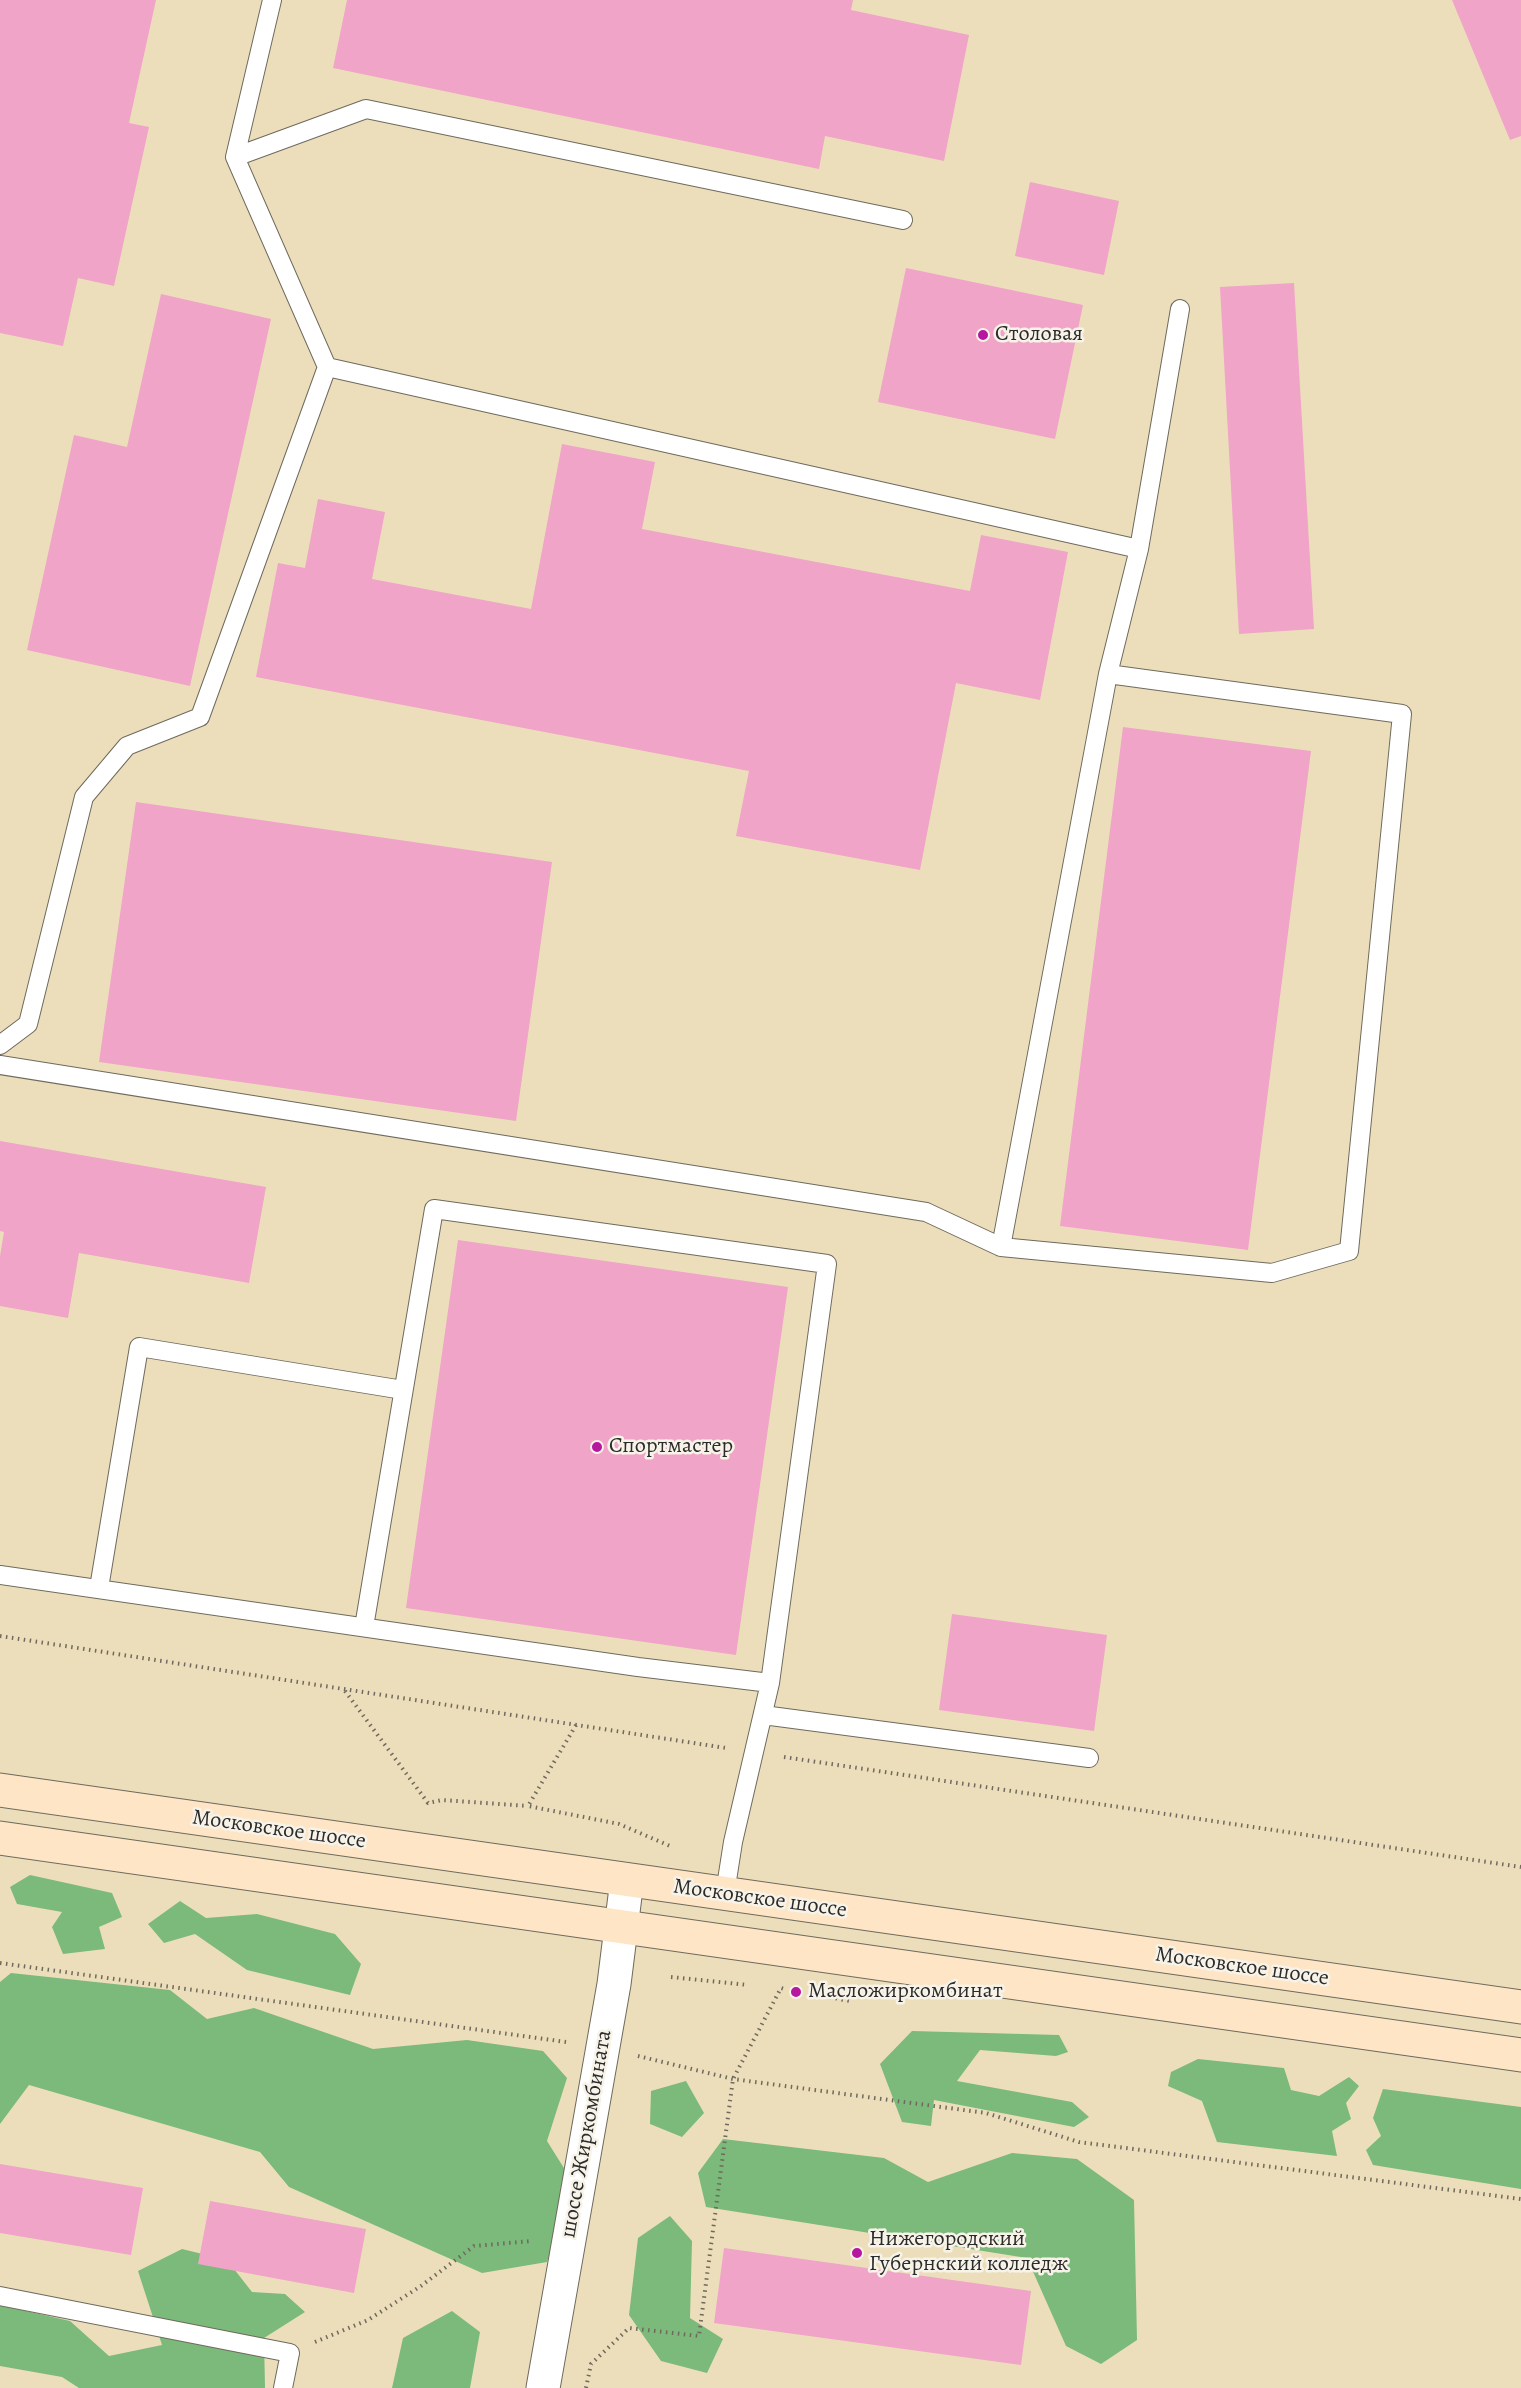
<!DOCTYPE html>
<meta charset="utf-8">
<style>
body{margin:0}
canvas{display:block;background:#ecdebb}
</style>
<canvas width="1521" height="2388"></canvas>
<script>
const context = document.querySelector('canvas').getContext('2d');
context.lineJoin = 'round';
function paint(path, color) { context.fillStyle = color; context.fill(path, 'evenodd'); }
function strokePath(path, color, width, dash) { context.strokeStyle = color; context.lineWidth = width; context.lineCap = dash ? 'butt' : 'round'; context.setLineDash(dash || []); context.stroke(path); }
function label(font, color, halo, rows, align = 'center') {
  context.font = font + ' Alegreya,serif'; context.lineWidth = 5; context.setLineDash([]); context.textBaseline = 'middle'; context.strokeStyle = halo; context.fillStyle = color; for (const [text, x, y, turn = 0] of rows) {
    context.save(); context.translate(x, y); context.rotate((+turn || 0) * Math.PI / 180); context.textAlign = isNaN(turn) ? turn : align; if (halo) context.strokeText(text, 0, 0); context.fillText(text, 0, 0); context.restore();
  }
}
paint(new Path2D(`
 M30,1875L112,1893L122,1917L99,1927L105,1949L63,1954L52,1927L62,1912L17,1904L10,1887Z
 M180,1901L206,1918L257,1914L335,1934L361,1964L350,1995L247,1970L195,1934L164,1943L148,1924Z
 M11,1973L170,1990L207,2019L254,2008L373,2049L467,2040L543,2051L567,2078L547,2141L572,2181L547,2262L482,2273L289,2187L260,2152L29,2085L0,2124V1982Z
 M912,2031L1059,2035L1068,2052L1056,2056L980,2050L957,2081L1072,2102L1089,2117L1074,2127L934,2100L931,2126L902,2122L880,2064Z
 M1198,2059L1284,2068L1291,2090L1319,2096L1349,2077L1359,2086L1346,2103L1351,2119L1332,2131L1337,2156L1217,2142L1202,2101L1168,2086L1171,2072Z
 M686,2081L704,2113L682,2137L650,2124L651,2091Z
 M1383,2089L1521,2107V2189L1373,2165L1366,2150L1381,2136L1373,2118Z
 M723,2139L884,2158L928,2182L1012,2153L1077,2159L1134,2200L1137,2340L1101,2364L1066,2346L1027,2258L706,2207L698,2173Z
 M670,2216L692,2241L690,2318L723,2339L707,2373L661,2361L629,2315L638,2238Z
 M182,2249L227,2260L252,2292L285,2294L305,2312L264,2338L265,2388H79L62,2377L0,2366V2305L70,2321L109,2356L162,2345L138,2271Z
 M452,2311L480,2332L470,2388H392L403,2338Z`), '#7bba7a');
paint(new Path2D(`
 M0,0H156L129,123L149,127L114,286L78,278L63,346L0,333Z
 M347,0H853L851,10L969,35L944,161L825,136L819,169L333,68Z
 M1452,0H1521V136L1510,140Z
 M1030,182L1119,201L1104,275L1015,256Z
 M906,268L1083,305L1055,439L878,402Z
 M1294,283L1314,629L1239,634L1220,287Z
 M161,294L271,319L190,686L27,650L74,435L127,447Z
 M562,444L655,462L642,529L970,591L981,535L1068,552L1040,700L956,683L920,870L736,836L749,771L256,677L278,563L305,568L318,499L385,512L372,579L531,609Z
 M1123,727L1311,751L1248,1250L1060,1226Z
 M136,802L552,862L516,1121L99,1062Z
 M0,1141L266,1187L249,1283L79,1253L68,1318L0,1306V1256L4,1232L0,1231Z
 M458,1240L788,1287L736,1655L406,1608Z
 M952,1614L1107,1635L1094,1731L939,1710Z
 M0,2164L143,2188L131,2255L0,2233Z
 M210,2201L366,2229L354,2293L198,2264Z
 M724,2248L1031,2291L1021,2365L714,2323Z`), '#f0a4c7');
const service = new Path2D(`
 M235,157L366,109L903,220
 M327,367L1139,549L1108,674L1001,1247
 M1139,549L1180,309
 M0,1045L28,1024L84,797L127,746L200,717L327,367L235,157L272,0
 M0,1065L926,1212L1001,1247L1272,1273L1349,1251L1402,714L1108,674
 M0,1575L638,1667L770,1683L733,1842L725,1893
 M99,1588L139,1347L403,1390
 M364,1627L434,1209L827,1264L770,1683
 M763,1715L1089,1758
 M0,2296L290,2353L283,2388`);
const minor = new Path2D(`
 M543,2388L614,1984L627,1880`);
const secondary = new Path2D(`
 M0,1790L1521,2007
 M0,1838L1521,2055`);
strokePath(service, '#6f6a5d', 20);
strokePath(minor, '#6f6a5d', 35);
strokePath(secondary, '#6f6a5d', 35);
strokePath(new Path2D(`
 M0,1636L726,1748
 M345,1691L428,1803L442,1800L528,1806
 M576,1725L528,1806L619,1824L670,1846
 M784,1757L1521,1867
 M0,1963L566,2042
 M671,1977L748,1985
 M812,1994L850,2001
 M638,2056L733,2079L986,2113L1079,2142L1521,2199
 M315,2342L368,2320L421,2286L474,2246L532,2241
 M586,2388L591,2364L629,2328L699,2336L733,2079L781,1988L784,1989`), '#6f6a5d', 4, [1.5, 4.5]);
strokePath(service, '#fff', 18);
strokePath(minor, '#fff', 33);
strokePath(secondary, '#fde5c5', 33);
for (const [x, y, r, color] of [
 [983,335,6,"#b5179e"],
 [597,1447,6,"#b5179e"],
 [796,1992,6,"#b5179e"],
 [857,2253,6,"#b5179e"]
]) { const dot = new Path2D(); dot.arc(x, y, r, 0, 2 * Math.PI); context.fillStyle = color; context.fill(dot); strokePath(dot, '#f7f3e8', 2); }
label('22px', '#2b2b2b', '#f7f3e8', [
 ["Столовая",995,335],
 ["Спортмастер",609,1447],
 ["Масложиркомбинат",808,1992],
 ["Нижегородский",869,2240],
 ["Губернский колледж",869,2265]
], 'left');
label('22px', '#2b2b2b', '#f7f3e8', [
 ["Московское шоссе",279,1830,8],
 ["Московское шоссе",760,1899,8],
 ["Московское шоссе",1242,1967,8],
 ["шоссе Жиркомбината",587,2134,-80]
]);
</script>
